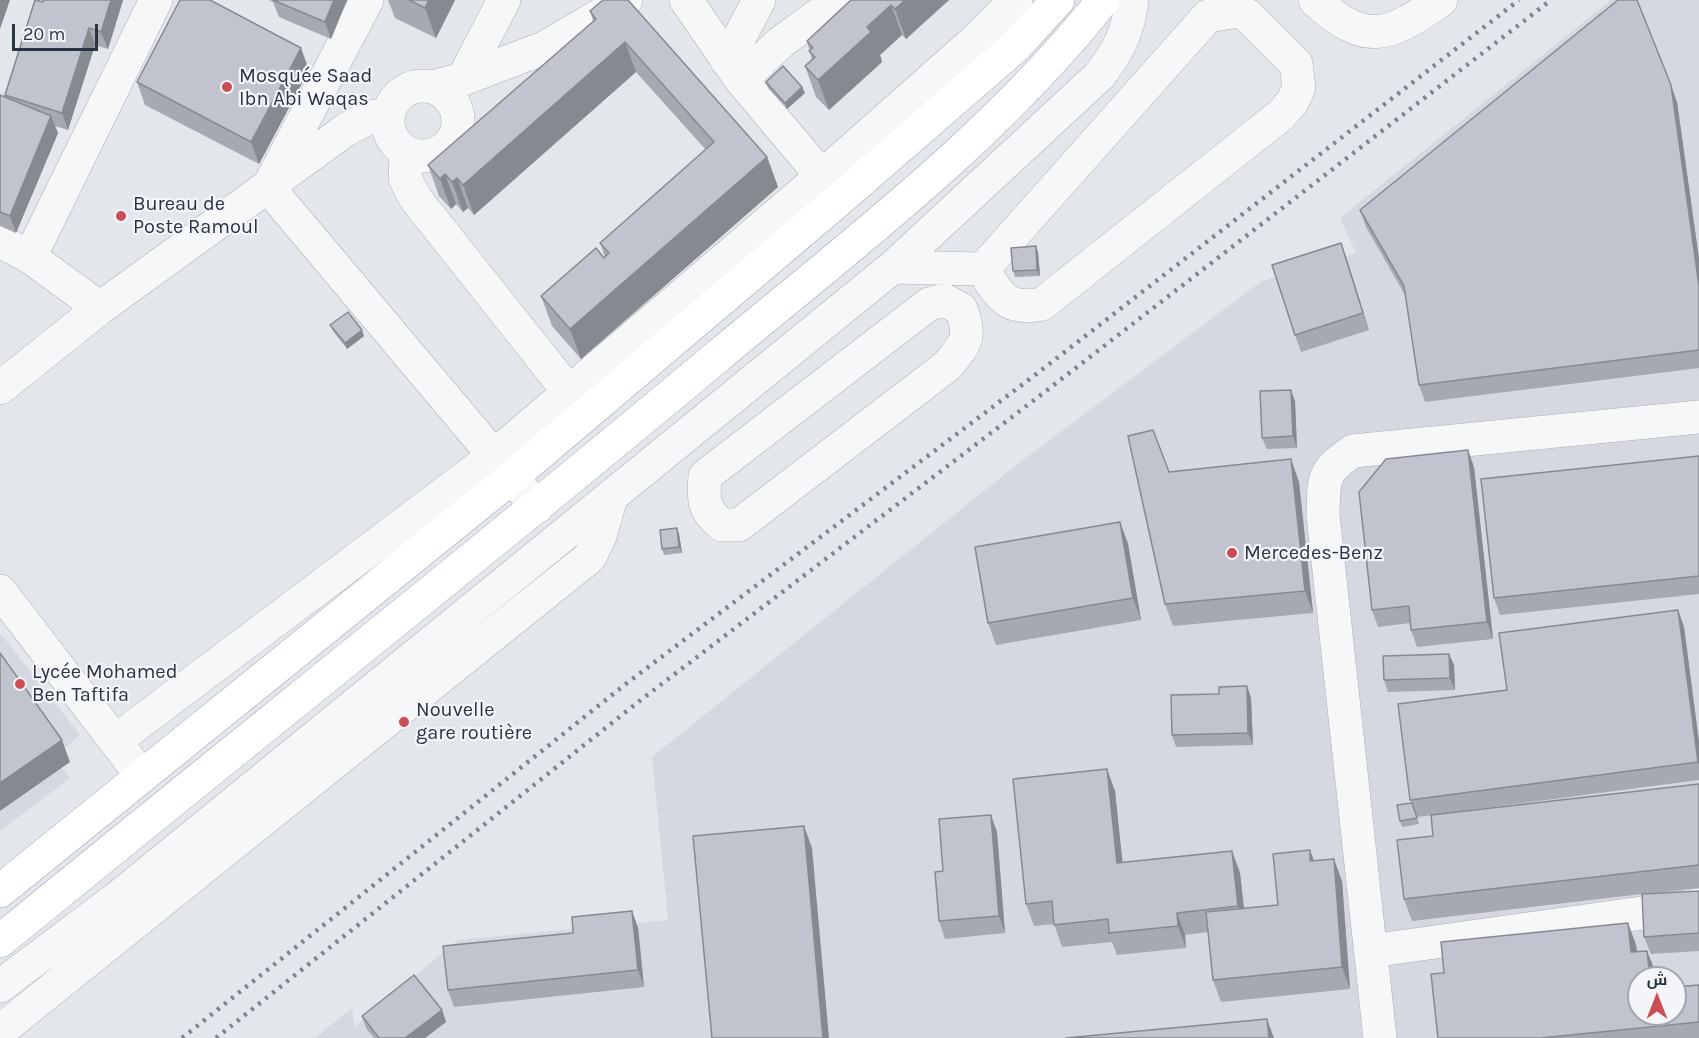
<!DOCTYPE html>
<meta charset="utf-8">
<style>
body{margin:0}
#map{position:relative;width:1699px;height:1038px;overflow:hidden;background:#e3e6eb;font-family:Karla,Cairo,sans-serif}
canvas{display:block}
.north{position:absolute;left:1627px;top:966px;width:60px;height:60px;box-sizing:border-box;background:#f3f5f8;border:2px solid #a3a7b0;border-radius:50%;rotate:0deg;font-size:16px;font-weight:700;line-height:24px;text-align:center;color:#2b3243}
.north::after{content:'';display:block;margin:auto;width:21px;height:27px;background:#cb4d55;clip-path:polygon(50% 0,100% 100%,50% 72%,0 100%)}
.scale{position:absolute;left:12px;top:24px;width:86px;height:27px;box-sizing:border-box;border:3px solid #2b3243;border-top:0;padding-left:8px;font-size:18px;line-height:21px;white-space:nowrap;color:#2b3243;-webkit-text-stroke:4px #f3f5f8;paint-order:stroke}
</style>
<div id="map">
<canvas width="1699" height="1038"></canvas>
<div class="north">ش</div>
<div class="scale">20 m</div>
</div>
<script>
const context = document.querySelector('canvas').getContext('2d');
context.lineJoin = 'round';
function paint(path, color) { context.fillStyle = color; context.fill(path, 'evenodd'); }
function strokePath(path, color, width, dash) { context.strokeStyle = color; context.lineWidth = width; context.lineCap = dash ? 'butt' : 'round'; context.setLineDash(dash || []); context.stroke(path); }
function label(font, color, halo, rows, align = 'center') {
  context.font = font + ' Karla,sans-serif'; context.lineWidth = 4.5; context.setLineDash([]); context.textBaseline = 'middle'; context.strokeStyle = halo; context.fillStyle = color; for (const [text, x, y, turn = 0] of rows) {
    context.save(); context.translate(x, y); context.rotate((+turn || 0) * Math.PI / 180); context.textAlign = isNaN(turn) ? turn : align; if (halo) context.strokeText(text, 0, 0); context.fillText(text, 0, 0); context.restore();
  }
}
paint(new Path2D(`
 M1611,0H1699V1038H315L352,1008L354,1027L458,940L668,920L652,757L1006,473L1262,281L1356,253L1340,218ZM1639,978H1675V1014H1639Z
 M0,633L80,735L53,758L70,778L0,831Z`), '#d5d8e0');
const minor = new Path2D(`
 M686,0L741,80L836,193
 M1315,0C1365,46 1388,38 1441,0
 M727,61L759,0
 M463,79L504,0
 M741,80L781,42L839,0
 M388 121a35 35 0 1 1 70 0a35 35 0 1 1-70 0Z
 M432,87L463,79L544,48L626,0
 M406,152L405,178L415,198L569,392
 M272,180L367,0
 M268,187L537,507
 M0,241L30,257L100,308
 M30,257L156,0
 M893,267L983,269L1208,16L1237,11L1247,15L1296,64L1299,87L1293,101L1281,115L1042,304C1008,311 999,297 983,269
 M944,300L961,309C972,338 966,343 947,366L739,525H722C703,510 703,499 705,476L929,304Z
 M0,388L100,308L347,129L370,117L388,114
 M0,591L142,776
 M115,741L494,456L822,176L978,38L1016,0
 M1371,951L1699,905
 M0,986L116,899L893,267L1100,75C1119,49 1128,33 1132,0
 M0,1031L590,557L600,536L611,498
 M1380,1038L1323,515C1324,479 1321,473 1353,451L1699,417`);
const major = new Path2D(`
 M0,891L512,477L841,198L1017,45L1058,0
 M0,941C239,745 482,554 718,356C852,244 995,137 1103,0`);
strokePath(minor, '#acb0b9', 34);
strokePath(major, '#a3a9b6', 34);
strokePath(minor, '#f6f7f9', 33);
strokePath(major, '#fff', 33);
strokePath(new Path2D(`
 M182,1038L627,683L1035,375L1519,0
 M216,1038L642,699L1046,391L1551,0`), '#7d8494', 4.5, [3, 6]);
paint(new Path2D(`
 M43,0H123L108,49L95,45L68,130L55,126L58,133L16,233L0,226V95L6,97L5,95Z
 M269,0H347L331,39L279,17L273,2Z
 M388,0H455L436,38L395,18Z
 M851,0H949L906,39L902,35L880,55L882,62L829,110L816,97L805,66L812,60L807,41Z
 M590,11L767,157L778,187L581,359L552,326L541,296L604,258L605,257L600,243L706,150L636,72L474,215L468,208L463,212L456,204L451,209L439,196L428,165L593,21Z
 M309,70L259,164L145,105L137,82Z
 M766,82L802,87L805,93L787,109L768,88Z
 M1677,102L1699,259V368L1425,402L1419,385L1405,295L1366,227L1360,210Z
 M1341,243L1369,330L1301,352L1295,335Z
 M1036,246L1038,252L1040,276L1015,277L1013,271Z
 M330,325L362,330L364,336L347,349L333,331Z
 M1291,390L1295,401L1297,448L1267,449L1262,438Z
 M1699,456V594L1500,615L1494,598Z
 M1474,467L1493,639L1417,647L1411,630L1410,623L1378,627L1372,610Z
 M1169,472L1299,482L1313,613L1173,626L1165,604Z
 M1120,522L1128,544L1141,620L996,645L988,623Z
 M677,528L679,534L682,553L664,555L662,549Z
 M1678,610L1684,627L1699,742V780L1417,817L1419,824L1402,827L1400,821L1412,803L1410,800L1507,690Z
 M1449,654L1454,665L1455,690L1388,692L1384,680Z
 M1247,686L1251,698L1253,745L1176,747L1172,735L1219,694Z
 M1699,784V888L1646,894L1699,891V951L1651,954L1644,937L1642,894L1412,921L1404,899L1433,836Z
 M1115,791L1122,863L1232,851L1240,873L1244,909L1278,905L1310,850L1314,861L1342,881L1350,989L1221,1002L1213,980L1208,932L1185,935L1186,948L1117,955L1112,942L1062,947L1054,924L1034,926L1026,904Z
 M997,832L1005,933L945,939L939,921L943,871Z
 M632,911L638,928L644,987L454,1007L448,990L573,933Z
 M1628,923L1636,945L1637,952L1656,973L1639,1014L1699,985V1038H1438L1444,973Z
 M442,1010L446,1022L425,1038H374L366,1028L362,1016Z`), '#a6a9b1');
paint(new Path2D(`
 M0,0H10L0,29Z
 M111,0H123L108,49L101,32Z
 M334,0H347L331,39L325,22Z
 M429,0H455L436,38L425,8Z
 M905,0H949L906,39L895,9Z
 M891,5L902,35L880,55L882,62L829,110L818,80L867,27Z
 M89,28L95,45L68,130L62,113Z
 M625,42L636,72L474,215L463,185Z
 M301,48L309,70L259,164L251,142Z
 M1671,85L1677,102L1699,259V286Z
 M802,87L805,93L787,109L785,103Z
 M51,116L58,133L16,233L10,216Z
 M767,157L778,187L581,359L570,329Z
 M445,174L456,204L451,209L440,179Z
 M457,178L468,208L463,212L452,182Z
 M1341,243L1347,260L1369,330L1363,313Z
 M1036,246L1038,252L1040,276L1037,270Z
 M362,330L364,336L347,349L345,343Z
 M1291,390L1295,401L1297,448L1293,436Z
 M1468,450L1474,467L1493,639L1487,622Z
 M1291,459L1299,482L1313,613L1305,591Z
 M1120,522L1128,544L1141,620L1133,598Z
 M677,528L679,534L682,553L679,547Z
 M1678,610L1684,627L1699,742V766L1698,762Z
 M1449,654L1454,665L1455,690L1450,678Z
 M1247,686L1251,698L1253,745L1248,733Z
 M62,740L70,762L0,811V783Z
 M1107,769L1115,791L1125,885L1117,863Z
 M991,815L997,832L1005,933L999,916Z
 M804,826L812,848L829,1038H823Z
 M1310,850L1318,872L1310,861Z
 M1232,851L1240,873L1246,928L1238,906Z
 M1334,859L1342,881L1350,989L1342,967Z
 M632,911L638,928L644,987L638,970Z
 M1177,913L1185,935L1186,948L1178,926Z
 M1628,923L1636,945L1639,974L1631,952Z
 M1647,951L1656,973V978H1650Z
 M442,1010L446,1022L425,1038H405Z
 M1267,1019L1274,1038H1269Z`), '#878990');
const building = new Path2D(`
 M35,0L43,2V0H111L101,32L89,28L62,113L5,95Z
 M180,0H210L301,48L251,142L137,82Z
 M273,0H334L325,22Z
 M409,0H429L425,8Z
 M603,0H628L767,157L570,329L541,296L596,248L604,258L609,253L600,243L714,142L625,42L463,185L457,178L452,182L445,174L440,179L428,165L596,19L590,11Z
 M851,0H905L895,9L891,5L867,27L871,32L818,80L805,66L815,57L809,51L813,48L807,41Z
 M1618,0H1637L1671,85L1699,286V350L1419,385L1404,286L1360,210Z
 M783,66L802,87L785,103L766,82Z
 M0,95L51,116L10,216L0,212Z
 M1341,243L1363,313L1295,335L1272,265Z
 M1036,246L1037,270L1013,271L1011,248Z
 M348,312L362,330L345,343L330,325Z
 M1291,390L1293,436L1262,438L1260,391Z
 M1153,430L1169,472L1291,459L1305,591L1165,604L1128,436Z
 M1468,450L1487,622L1411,630L1409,606L1372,610L1359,492L1386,459Z
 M1699,456V576L1494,598L1481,479Z
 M1120,522L1133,598L988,623L975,547Z
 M677,528L679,547L662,549L660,530Z
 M1678,610L1698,762L1410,800L1398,704L1507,690L1499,633Z
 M0,653L62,740L0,783Z
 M1449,654L1450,678L1384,680L1383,656Z
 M1247,686L1248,733L1172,735L1171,695L1219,694V687Z
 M1107,769L1117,863L1232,851L1238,906L1177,913L1178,926L1109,933L1108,919L1054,925L1052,901L1026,904L1013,779Z
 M1699,784V865L1404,899L1397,840L1433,836L1431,815Z
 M1412,803L1417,818L1400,821L1397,805Z
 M991,815L999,916L939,921L935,872L943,871L939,819Z
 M804,826L823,1038H712L693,836Z
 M1310,850V861L1334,859L1342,967L1213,980L1206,912L1278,905L1273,854Z
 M1699,891V933L1644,937L1642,894Z
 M632,911L638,970L448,990L443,946L573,933L572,917Z
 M1628,923L1631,952L1647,951L1650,978H1639V1014H1675V987L1699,985V1022L1541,1038H1438L1431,974L1444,973L1441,942Z
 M414,975L442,1010L405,1038H379L362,1016Z
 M1267,1019L1269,1038H1066Z`);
paint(building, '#c1c4ce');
strokePath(building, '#878990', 1.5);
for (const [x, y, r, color] of [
 [227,87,6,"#cb4d55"],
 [121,216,6,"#cb4d55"],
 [1232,553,6,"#cb4d55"],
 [20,684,6,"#cb4d55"],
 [404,722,6,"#cb4d55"]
]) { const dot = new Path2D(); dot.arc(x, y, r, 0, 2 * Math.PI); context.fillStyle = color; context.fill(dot); strokePath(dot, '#f3f5f8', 2); }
label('20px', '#2b3243', '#f3f5f8', [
 ["Mosquée Saad",239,76],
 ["Ibn Abi Waqas",239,99],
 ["Bureau de",133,204],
 ["Poste Ramoul",133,227],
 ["Mercedes-Benz",1244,553],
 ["Lycée Mohamed",32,672],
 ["Ben Taftifa",32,695],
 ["Nouvelle",416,710],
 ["gare routière",416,733]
], 'left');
</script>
